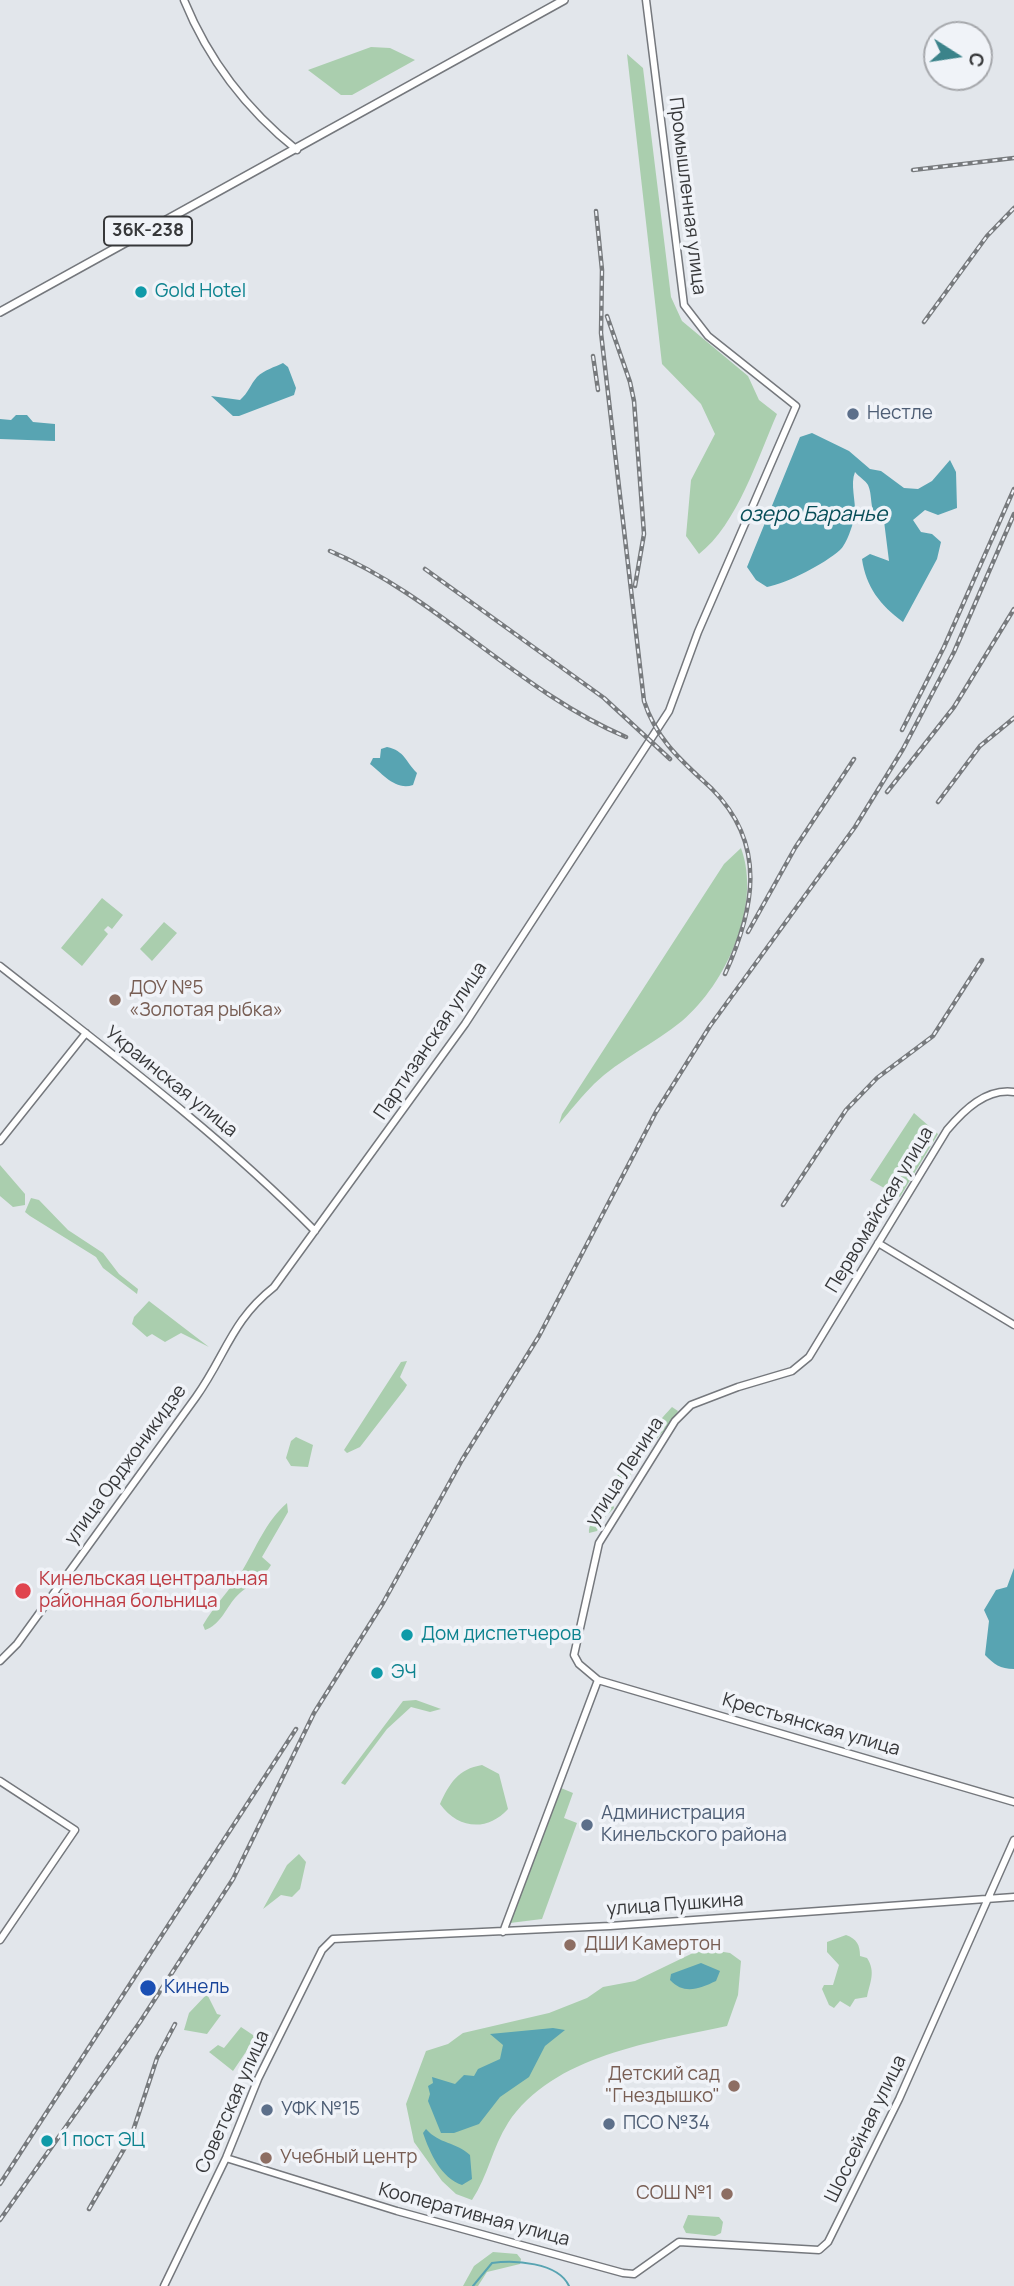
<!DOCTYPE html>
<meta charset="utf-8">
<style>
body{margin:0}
#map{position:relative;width:1014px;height:2286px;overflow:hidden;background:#e2e6eb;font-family:Manrope,sans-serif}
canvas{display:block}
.north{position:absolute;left:923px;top:21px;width:70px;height:70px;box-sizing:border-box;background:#f0f3f8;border:2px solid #a6a8ac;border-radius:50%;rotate:102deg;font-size:19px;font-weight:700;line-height:28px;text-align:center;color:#37383a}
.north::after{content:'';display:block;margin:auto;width:24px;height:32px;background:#3b838a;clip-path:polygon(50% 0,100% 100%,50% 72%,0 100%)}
</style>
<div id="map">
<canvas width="1014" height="2286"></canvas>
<div class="north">С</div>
</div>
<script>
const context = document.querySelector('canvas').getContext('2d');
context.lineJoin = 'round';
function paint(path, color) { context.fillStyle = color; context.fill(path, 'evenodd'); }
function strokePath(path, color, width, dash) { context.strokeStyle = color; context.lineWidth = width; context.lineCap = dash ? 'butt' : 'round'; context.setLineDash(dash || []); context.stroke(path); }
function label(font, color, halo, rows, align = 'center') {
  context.font = font + ' Manrope,sans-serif'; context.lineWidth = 7; context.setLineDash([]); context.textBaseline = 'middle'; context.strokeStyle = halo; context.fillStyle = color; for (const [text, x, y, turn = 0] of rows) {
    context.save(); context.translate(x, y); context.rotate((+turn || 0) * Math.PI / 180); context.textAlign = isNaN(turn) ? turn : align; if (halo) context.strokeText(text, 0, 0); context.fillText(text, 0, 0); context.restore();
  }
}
paint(new Path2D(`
 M371,47L390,48L415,60L352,95H341L308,70Z
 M627,54L643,68L671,297L682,321L748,376L759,400L777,414C758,457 737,525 699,554L686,536L691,480L715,434L701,404L662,364Z
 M741,848C762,905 726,984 682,1021C654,1044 620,1059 594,1084C582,1096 570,1111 559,1124L562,1114L724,864Z
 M102,898L123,915L112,929L108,926L104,930L108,934L82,966L61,948Z
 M164,922L177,933L152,961L140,949Z
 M914,1113L938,1134L900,1197L870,1180Z
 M0,1165L25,1194V1205L13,1207L0,1196Z
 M31,1198L39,1200L68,1230L103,1253L119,1274L138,1289L137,1294L103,1268L96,1257L30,1216L25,1212Z
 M149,1301L209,1347L181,1333L165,1342L152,1334L147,1337L132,1324L134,1317Z
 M407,1361L400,1377L407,1385L404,1390L360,1447L347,1453L344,1450L401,1362Z
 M672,1407L678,1411C671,1425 656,1440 644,1450C638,1456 634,1468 630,1476L626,1473L610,1494L614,1508L603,1519L597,1531L589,1533C589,1506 653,1427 672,1407Z
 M296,1437L313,1445L308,1467L291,1466L286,1458L291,1441Z
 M287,1503L288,1512L262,1557L271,1565C258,1586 248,1583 235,1598C225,1610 220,1625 205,1630L203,1625C214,1606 230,1590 242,1571C256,1548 266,1521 287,1503Z
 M416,1700L441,1709L430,1712L411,1707L387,1729L345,1785L341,1783L403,1701Z
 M482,1765L499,1774L508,1809C487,1832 458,1829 440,1804C449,1784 458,1769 482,1765Z
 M561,1788L573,1793L564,1818L577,1823L542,1919L510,1923Z
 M299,1854L306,1862L300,1889L292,1897L281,1895L263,1909L287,1865Z
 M846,1935C857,1939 860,1945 860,1956L867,1958C876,1972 870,1982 867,1997L855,1999L850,2007L840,2001L834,2008L829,2005L822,1989L824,1985H833L839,1965L827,1952V1942Z
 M711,1950L730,1953L741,1961L738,1995L727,2026C653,2042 553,2055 508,2123C492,2148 488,2176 472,2200L456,2194L442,2181L414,2142L406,2104L426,2051L448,2044L463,2033L549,2013L587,1998L603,1987L635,1981L693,1953Z
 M207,1994L217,2014L221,2015L207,2034L184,2030L189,2013Z
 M241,2027L256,2037L233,2071L209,2052L218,2045L224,2048Z
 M688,2215L719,2217L723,2222L721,2233L715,2236L686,2233L683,2227Z
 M493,2252L517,2254L521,2259L520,2264L487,2272L478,2286H463L474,2266Z`), '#aaceae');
paint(new Path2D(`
 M283,363L288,367L296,388L294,395L239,416H233L211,396L240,400C249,392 250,385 257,377C264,370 275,367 283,363Z
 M16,415H27L33,422L55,424V441L0,439V419L11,420Z
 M812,433L849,451L870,469L881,471L904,488L918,489L932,481L950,460L956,472L957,508L938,515L925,510L913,520L921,532L932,534L941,542L937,559L903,622C880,605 866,587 862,559L870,554L889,561L884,521C867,514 874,498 868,485C866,481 858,476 855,472C850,484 856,501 855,515C853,524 847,544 840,550C824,564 788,583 767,587L756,580L747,567L800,437Z
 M387,747C405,751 405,761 417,773L413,785C395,791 382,773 370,764L373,758H380L381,749Z
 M1014,1568V1669C1000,1669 994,1664 985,1655L989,1621L984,1610L996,1590L1007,1587Z
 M701,1963L720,1971L716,1981C699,1989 684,1995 670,1980L671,1974Z
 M553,2028L565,2030L545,2046L529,2077L500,2097L479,2124L454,2133H441L428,2101L430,2094L428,2086L433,2083L432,2077L455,2084L464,2075L474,2076L478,2069L500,2059L503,2045L490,2034Z
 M426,2129C439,2144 456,2142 470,2155L472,2179L462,2185C441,2178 430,2153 423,2133Z`), '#58a4b2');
strokePath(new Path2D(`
 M473,2286L492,2263C514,2260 558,2262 569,2286`), '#58a4b2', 2);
const secondary = new Path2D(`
 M184,0C208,59 247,110 297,150
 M0,966C108,1051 218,1133 315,1231
 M1014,1092C986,1088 964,1110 947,1130L809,1357L792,1371L738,1387L691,1405L675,1421L599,1543L574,1655L579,1664L598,1680L1014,1802
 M0,1141L86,1033
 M878,1243L1014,1325
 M0,1661L17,1644L196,1397C226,1355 231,1321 274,1287L465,1024L669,711L698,632L796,406L708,336L684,305L646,0
 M0,1781L75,1830L0,1940
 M503,1932L598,1680
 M226,2158L397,2211L623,2273L634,2274L679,2242L819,2250L828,2242L899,2099L1014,1840
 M164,2286L226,2158L258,2079L322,1950L333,1939L610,1926L1014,1897`);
const primary = new Path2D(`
 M0,312L564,0`);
strokePath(secondary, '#75787d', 9);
strokePath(primary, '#75787d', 10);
strokePath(secondary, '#fff', 6);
strokePath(primary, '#fff', 7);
const rail = new Path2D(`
 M913,170L1014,158
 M596,211L602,270L601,333L644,701C657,741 682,761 712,789C768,845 754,910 725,974
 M607,316L630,382L634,401L644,534L635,586
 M924,322L987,236L1014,208
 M593,356L598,390
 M330,551C438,597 518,691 626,737
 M425,569L604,698L670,759
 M902,730L944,647L1014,489
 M887,792L954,707L1014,609
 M938,802L980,746L1014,718
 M748,932L795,848L854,759
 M783,1205L846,1110L877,1078L933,1036L982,960
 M0,2184L296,1729
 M89,2209L131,2137L157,2058L175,2024
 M0,2220L140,2022L233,1879L314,1713L383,1603L462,1460L539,1336L656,1112L710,1026L855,827L903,749L954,652L1014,514`);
strokePath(rail, '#777a7d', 4.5);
strokePath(rail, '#f0f3f8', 2, [5]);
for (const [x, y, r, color] of [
 [141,292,7,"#0f9aa8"],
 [853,414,7,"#5c6f8a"],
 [115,1000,7,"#8d6e63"],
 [23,1591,9,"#e0444e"],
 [407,1635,7,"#0f9aa8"],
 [377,1673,7,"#0f9aa8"],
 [587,1825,7,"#5c6f8a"],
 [570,1945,7,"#8d6e63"],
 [148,1988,9,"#1a4fb4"],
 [734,2086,7,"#8d6e63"],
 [267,2110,7,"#5c6f8a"],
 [609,2124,7,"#5c6f8a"],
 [47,2141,7,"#0f9aa8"],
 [266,2158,7,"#8d6e63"],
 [727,2194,7,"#8d6e63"]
]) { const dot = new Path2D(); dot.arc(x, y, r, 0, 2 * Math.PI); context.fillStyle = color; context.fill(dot); strokePath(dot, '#f0f3f8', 2.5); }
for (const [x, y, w] of [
 [148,231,88]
]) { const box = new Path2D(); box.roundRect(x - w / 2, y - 14.5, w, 29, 5); context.fillStyle = '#f0f3f8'; context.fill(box); strokePath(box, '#37383a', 2); }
label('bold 18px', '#37383a', null, [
 ["36К-238",148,231]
]);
label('19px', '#37383a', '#f0f3f8', [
 ["Промышленная улица",687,196,83],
 ["Партизанская улица",431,1041,-56],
 ["Украинская улица",171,1082,39],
 ["Первомайская улица",880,1210,-59],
 ["улица Орджоникидзе",126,1465,-54],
 ["улица Ленина",625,1472,-57],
 ["Крестьянская улица",811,1725,16],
 ["улица Пушкина",675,1905,-4],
 ["Советская улица",233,2102,-66],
 ["Шоссейная улица",866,2129,-64],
 ["Кооперативная улица",474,2215,15]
]);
label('19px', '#0d838f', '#f0f3f8', [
 ["Gold Hotel",155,292],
 ["Дом диспетчеров",421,1635],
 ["ЭЧ",391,1673],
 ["1 пост ЭЦ",61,2141]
], 'left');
label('19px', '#4e5e75', '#f0f3f8', [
 ["Нестле",867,414],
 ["Администрация",601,1814],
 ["Кинельского района",601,1836],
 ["УФК №15",281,2110],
 ["ПСО №34",623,2124]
], 'left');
label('19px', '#785e54', '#f0f3f8', [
 ["ДОУ №5",129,989],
 ["«Золотая рыбка»",129,1011],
 ["ДШИ Камертон",584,1945],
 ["Детский сад",720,2075,"right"],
 ["\"Гнездышко\"",720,2097,"right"],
 ["Учебный центр",280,2158],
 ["СОШ №1",713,2194,"right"]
], 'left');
label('19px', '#be3a42', '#f0f3f8', [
 ["Кинельская центральная",39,1580],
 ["районная больница",39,1602]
], 'left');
label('19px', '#164399', '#f0f3f8', [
 ["Кинель",164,1988]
], 'left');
label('italic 21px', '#074e58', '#f0f3f8', [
 ["озеро Баранье",813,515]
]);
</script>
